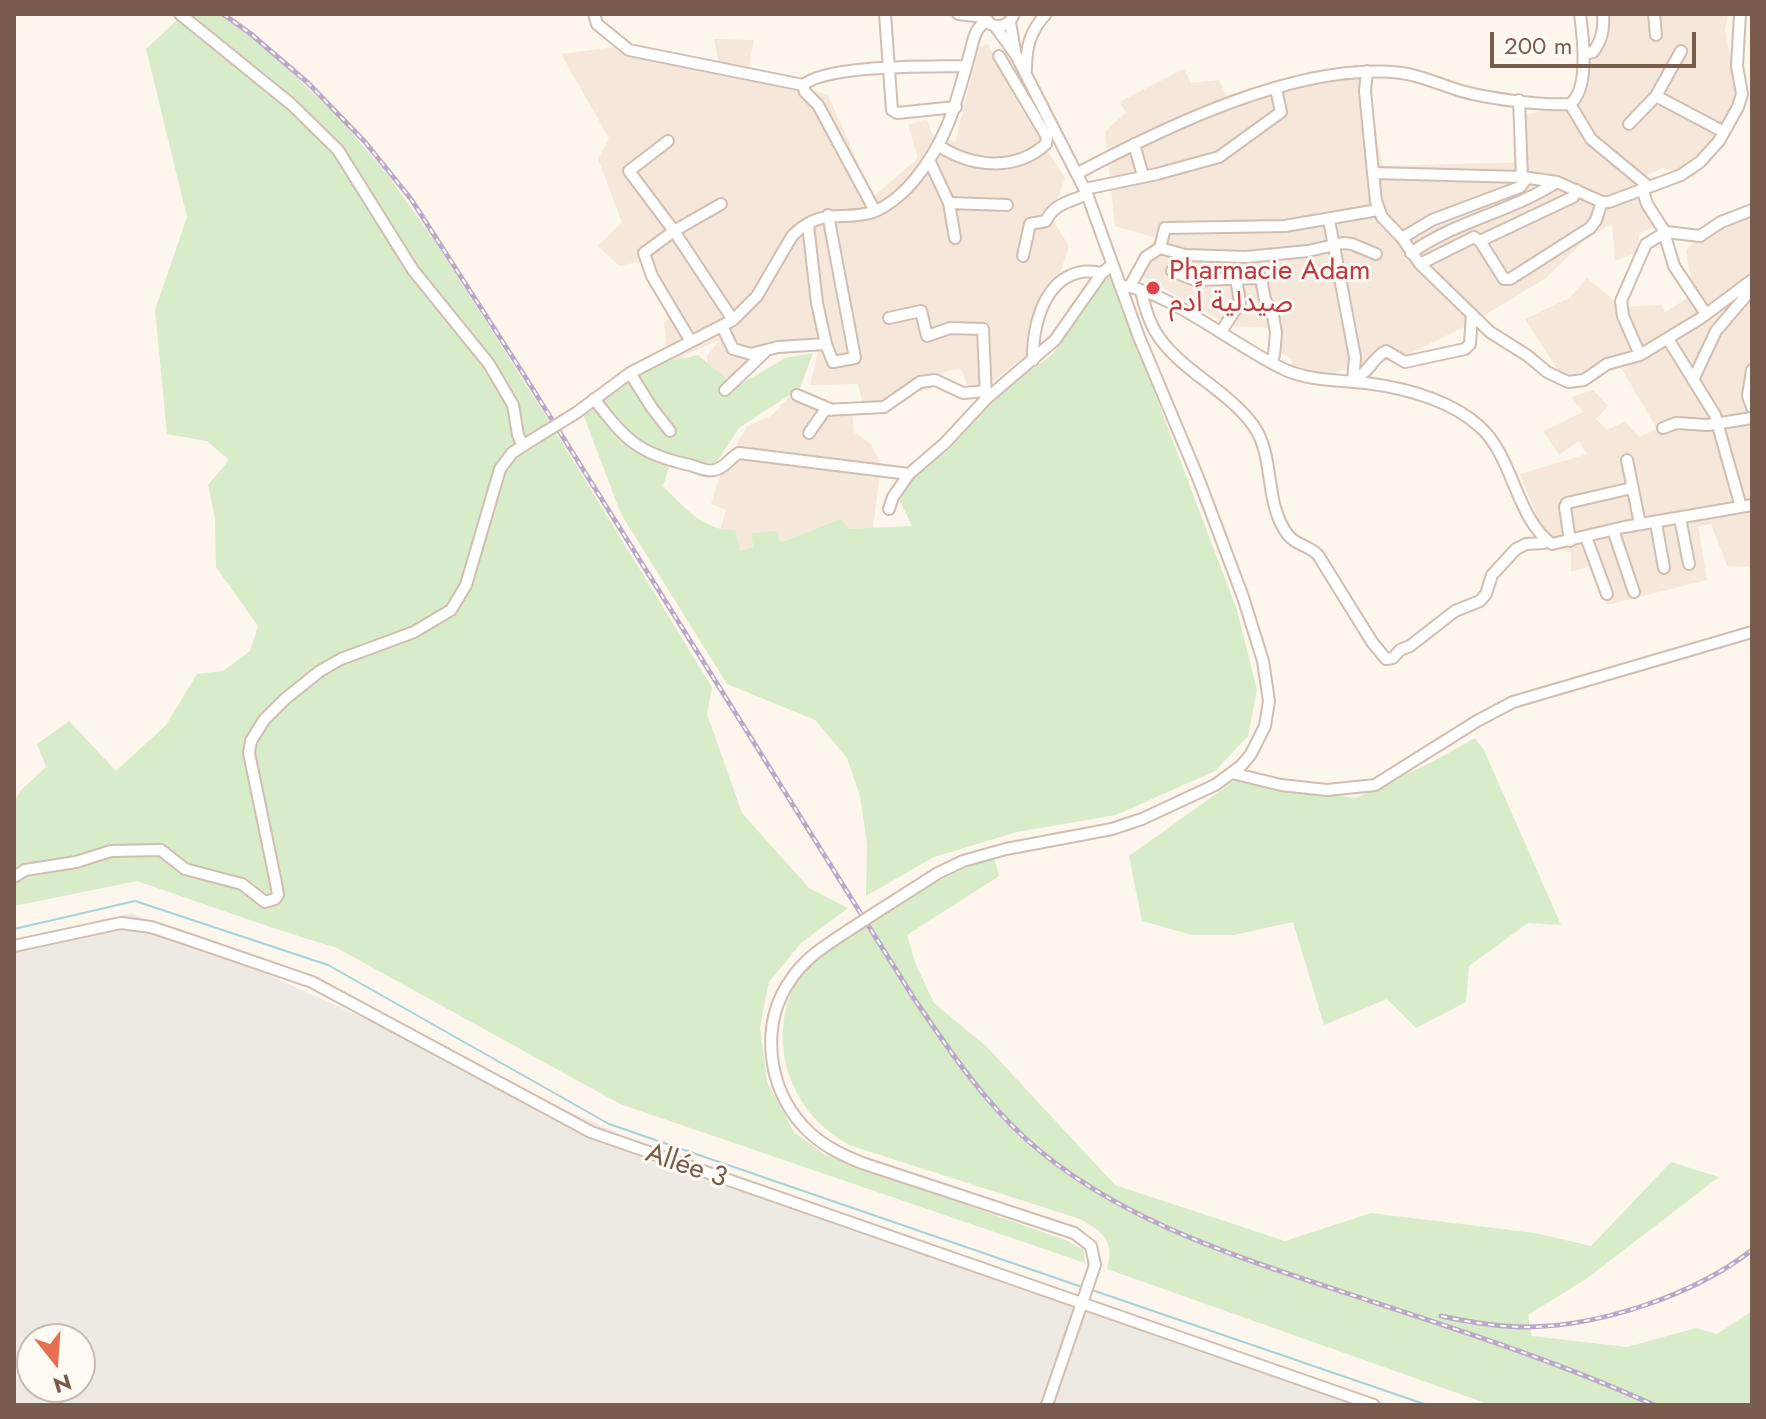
<!DOCTYPE html>
<meta charset="utf-8">
<style>
body{margin:0}
#map{position:relative;width:1766px;height:1419px;overflow:hidden;background:#fdf6ec;font-family:Jost,sans-serif}
canvas{display:block}
.frame{position:absolute;inset:0;border:16px solid #7a5c4d;pointer-events:none}
.north{position:absolute;left:16px;top:1323px;width:80px;height:80px;box-sizing:border-box;background:#fffaf3;border:2px solid #cabbb1;border-radius:50%;rotate:163deg;font-size:22px;font-weight:700;line-height:32px;text-align:center;color:#7a5c4d}
.north::after{content:'';display:block;margin:auto;width:28px;height:36px;background:#e76f51;clip-path:polygon(50% 0,100% 100%,50% 72%,0 100%)}
.scale{position:absolute;left:1490px;top:32px;width:206px;height:36px;box-sizing:border-box;border:4px solid #7a5c4d;border-top:0;padding-left:10px;font-size:24px;line-height:28px;white-space:nowrap;color:#7a5c4d;-webkit-text-stroke:6px #fffaf3;paint-order:stroke}
</style>
<div id="map">
<canvas width="1766" height="1419"></canvas>
<div class="frame"></div>
<div class="north">N</div>
<div class="scale">200 m</div>
</div>
<script>
const context = document.querySelector('canvas').getContext('2d');
context.lineJoin = 'round';
function paint(path, color) { context.fillStyle = color; context.fill(path, 'evenodd'); }
function strokePath(path, color, width, dash) { context.strokeStyle = color; context.lineWidth = width; context.lineCap = dash ? 'butt' : 'round'; context.setLineDash(dash || []); context.stroke(path); }
function label(font, color, halo, rows, align = 'center') {
  context.font = font + ' Jost,"Noto Sans Arabic",sans-serif'; context.lineWidth = 6; context.setLineDash([]); context.textBaseline = 'middle'; context.strokeStyle = halo; context.fillStyle = color; for (const [text, x, y, turn = 0] of rows) {
    context.save(); context.translate(x, y); context.rotate((+turn || 0) * Math.PI / 180); context.textAlign = isNaN(turn) ? turn : align; if (halo) context.strokeText(text, 0, 0); context.fillText(text, 0, 0); context.restore();
  }
}
paint(new Path2D(`
 M1604,14H1728L1725,30L1733,69L1736,105L1694,178L1663,168L1634,180L1659,225L1640,233L1636,253L1615,261L1612,223L1584,241L1546,278L1472,323L1401,358L1326,374L1294,368L1291,359L1273,348L1271,328L1231,326L1131,270L1156,238L1115,226L1105,132L1126,112L1119,102L1184,69L1191,83L1219,80L1226,95L1358,64L1383,166L1524,162L1525,115L1576,103L1607,20Z
 M714,39L754,40L748,70L828,95L873,197L918,158L908,125L927,119L931,133L955,142L979,47L988,44L1020,107L1065,178L1051,217L1069,246L1035,349L990,383L967,385L961,369L946,371L931,389L863,405L858,384L810,385L819,349L761,355L743,382L707,375V356L719,340L683,356L689,383L658,384L666,340L664,323L678,309L643,261L619,266L598,246L622,222L598,159L609,138L561,54L629,45L719,64Z
 M1752,208V397L1746,413L1752,415V567L1727,566L1711,524L1698,526L1707,580L1607,605L1591,566L1571,572V552L1548,545L1520,474L1587,454L1579,441L1559,455L1543,431L1583,412L1571,397L1593,390L1608,406L1596,419L1607,430L1625,421L1639,437L1657,429L1613,354L1590,375L1566,383L1525,319L1569,298L1587,278L1622,307L1662,305L1665,312L1694,294L1686,251L1700,232L1732,211Z
 M789,397L852,412L854,432L871,444L881,465L873,528L849,529L841,519L780,542L751,534L753,547L740,551L720,531L726,510L711,504L720,476L747,426L771,416Z`), '#f5e8da');
paint(new Path2D(`
 M132,913L617,1133L1391,1405H14V939ZM32,1339H80V1387H32Z`), '#efe9e4');
paint(new Path2D(`
 M174,14H221L251,34L341,120L386,173L435,241L547,418L712,687L707,714L742,813L809,888L848,908L801,943L769,982L760,1027L767,1082L794,1132L825,1155L1068,1241L1084,1250L1085,1263L620,1104L337,948L276,929L137,881L14,906V801L22,789L46,767L37,744L69,721L116,771L166,725L197,674L223,671L250,651L258,626L216,567L215,518L208,485L229,460L207,441L167,434L155,310L187,217L146,49L177,20Z
 M1109,273L1237,610L1257,690L1248,736L1215,771L1116,815L1017,832L934,857L866,896L867,844L860,796L847,758L815,720L727,684L621,514L583,414L654,365L698,355L736,387L785,358L813,353L800,388L739,428L716,463L671,461L663,486C683,506 705,532 735,530L740,551L753,547L751,533L775,531L781,542L841,519L849,529L912,526L900,501L904,486L918,469L945,453L995,395L1053,354Z
 M1475,738L1484,750L1561,925L1528,923L1469,966L1466,1002L1416,1028L1387,999L1324,1025L1293,922L1234,935H1192L1142,921L1129,856L1234,781L1356,798L1432,762Z
 M994,857L999,876L907,935L916,965L934,1003L986,1046L1115,1185L1285,1241L1371,1213L1535,1233L1591,1246L1671,1162L1719,1177L1586,1279L1528,1315L1532,1336L1627,1347L1696,1328L1717,1334L1752,1311V1405H1491L1107,1269C1115,1241 1103,1232 1080,1219L852,1146C821,1130 801,1108 789,1075C777,1040 782,992 809,965C819,954 836,946 849,937C896,905 941,875 994,857Z`), '#d8ecc9');
strokePath(new Path2D(`
 M14,929L135,901L328,965L609,1124L1082,1287
 M1092,1290L1427,1405`), '#a5d3da', 2);
const minor = new Path2D(`
 M180,14L291,104L338,150L413,270L489,364L513,405L518,435L523,446
 M594,14L597,24L629,50L803,85
 M885,14L892,110L897,113L956,107
 M958,14L984,17
 M983,14L990,24C1001,29 1010,24 1014,14
 M1654,14L1656,35
 M1010,22L1015,51
 M1584,54L1593,52C1602,40 1604,29 1603,14
 M1026,70C1026,47 1030,31 1046,14
 M1367,71L1365,91L1373,173L1522,177L1557,182L1602,202H1609L1681,175L1700,162L1719,141L1738,107L1742,94L1737,66L1740,14
 M1656,96L1724,132
 M1519,100L1522,177
 M1570,104L1591,139L1649,187
 M1629,124L1656,96L1681,51
 M668,141L629,171L674,231L733,320
 M1134,144L1143,176
 M939,146C972,167 1015,172 1046,144L1047,137L999,56
 M929,160L949,203L1007,205
 M1078,173C1167,126 1300,61 1402,73C1421,76 1437,83 1455,89C1482,98 1541,106 1570,104C1590,89 1583,36 1580,14
 M1373,173L1376,201L1382,217L1402,238L1420,264L1490,332L1528,356L1547,372L1568,382L1584,380L1607,364L1640,355L1701,318L1752,280
 M1642,188L1647,204L1663,229L1674,266L1706,314
 M1085,189L1157,174L1219,157L1281,112L1276,89
 M949,203L955,238
 M875,211L818,105L805,92L803,85C829,64 931,67 966,66
 M1329,220L1355,357L1353,382
 M1402,238L1432,220L1520,187L1527,178
 M1480,241L1573,197L1577,190
 M1160,248L1165,228L1285,226L1378,210
 M1411,253C1455,221 1511,212 1557,182
 M1023,256L1030,224L1046,221C1053,204 1070,202 1087,194
 M1420,264L1474,237L1480,241L1504,279H1510L1590,228L1596,220L1602,202
 M1172,271L1195,280L1261,278L1265,300L1272,310L1276,333L1274,355L1271,362
 M1120,286C1163,286 1244,353 1288,371C1312,381 1340,380 1366,383C1404,388 1450,400 1479,426C1513,455 1516,519 1552,544L1624,527L1752,505
 M1130,286L1146,257L1160,248L1185,255L1246,257L1308,251L1343,243L1352,244L1376,254
 M1141,291C1144,304 1148,319 1155,331C1178,370 1226,388 1253,425C1276,457 1263,502 1288,535C1295,545 1309,545 1318,555L1372,642L1386,659L1393,658L1400,650L1410,646L1455,611L1480,601L1486,594L1492,575L1516,549L1526,544L1544,543L1547,540
 M889,318L921,311L927,336L950,328L983,329L986,397
 M722,326L733,349L751,354L778,347L826,344L817,303L808,225
 M1221,332L1240,302L1236,279
 M1668,339L1715,415L1741,507
 M690,340L652,276L644,253L674,231L721,204
 M826,344L833,362L855,358L828,215
 M1640,355L1623,316L1621,301L1646,244L1666,232L1700,236L1721,222L1752,210
 M1033,360C1032,318 1050,262 1102,273
 M1752,370L1748,396L1752,407
 M630,373L652,408L670,431
 M1353,379C1369,374 1372,358 1386,351L1405,362L1465,349L1470,344L1472,314
 M1693,380L1716,331L1745,297L1748,292L1745,285
 M725,390L765,352
 M797,395L830,409
 M594,399C626,440 638,454 690,465C697,467 707,472 714,470C724,469 731,457 739,453L909,474
 M576,413L630,373L733,320L757,296L792,236C822,206 841,222 873,212C889,206 906,191 916,178C949,137 956,102 970,53C973,41 975,27 987,21
 M1663,428L1676,423L1708,425L1752,418
 M809,433L825,410L884,407L920,382L935,380L963,393L986,391
 M1627,460L1640,524
 M889,509L893,497L909,474L945,443L986,399L1055,340L1102,273L1112,265
 M1680,518L1689,564
 M1656,523L1664,568
 M1613,530L1634,592
 M1586,537L1607,594
 M1570,541L1565,507L1567,503L1632,488
 M1232,773L1281,785L1327,790L1375,785L1477,721L1513,702L1752,632
 M14,877L25,870L76,862L111,851L161,850L185,869L242,884L265,902L275,899L278,895L276,883L249,753L251,741L264,720L285,699L320,671L341,659L414,632L451,610L466,585L500,469L512,453L532,440
 M883,908L938,873L963,861L1006,849L1112,829L1142,819L1215,785L1241,766L1251,754L1265,726L1269,701L1263,661L1243,597L1199,480L1139,337L1087,194L1016,55L995,26
 M849,930C828,944 806,957 792,978C759,1023 767,1088 804,1127C821,1145 840,1154 862,1163L1074,1233L1091,1246L1095,1265L1047,1405
 M14,946L121,923L151,927L190,940L312,982L591,1132L1374,1405`);
strokePath(minor, '#d1beb0', 14);
strokePath(minor, '#fff', 10);
const rail = new Path2D(`
 M223,14L251,34L308,83L365,142L411,199L524,375L913,997C947,1047 981,1098 1026,1139C1117,1221 1238,1257 1352,1295C1453,1328 1557,1361 1654,1405
 M1441,1316C1469,1322 1498,1327 1527,1327C1601,1326 1694,1295 1752,1250`);
strokePath(rail, '#b9a8c9', 5);
strokePath(rail, '#fffaf3', 2, [6]);
const minorBridge = new Path2D(`
 M532,440L576,413
 M849,930L883,908`);
strokePath(minorBridge, '#d1beb0', 14, []);
strokePath(minorBridge, '#fff', 10);
for (const [x, y, r, color] of [
 [1153,288,8,"#e0444e"]
]) { const dot = new Path2D(); dot.arc(x, y, r, 0, 2 * Math.PI); context.fillStyle = color; context.fill(dot); strokePath(dot, '#fffaf3', 3); }
label('28px', '#be3a42', '#fffaf3', [
 ["Pharmacie Adam",1169,272],
 ["صيدلية اًدم",1169,304]
], 'left');
label('28px', '#7a5c4d', '#fffaf3', [
 ["Allée 3",686,1167,19]
]);
</script>
